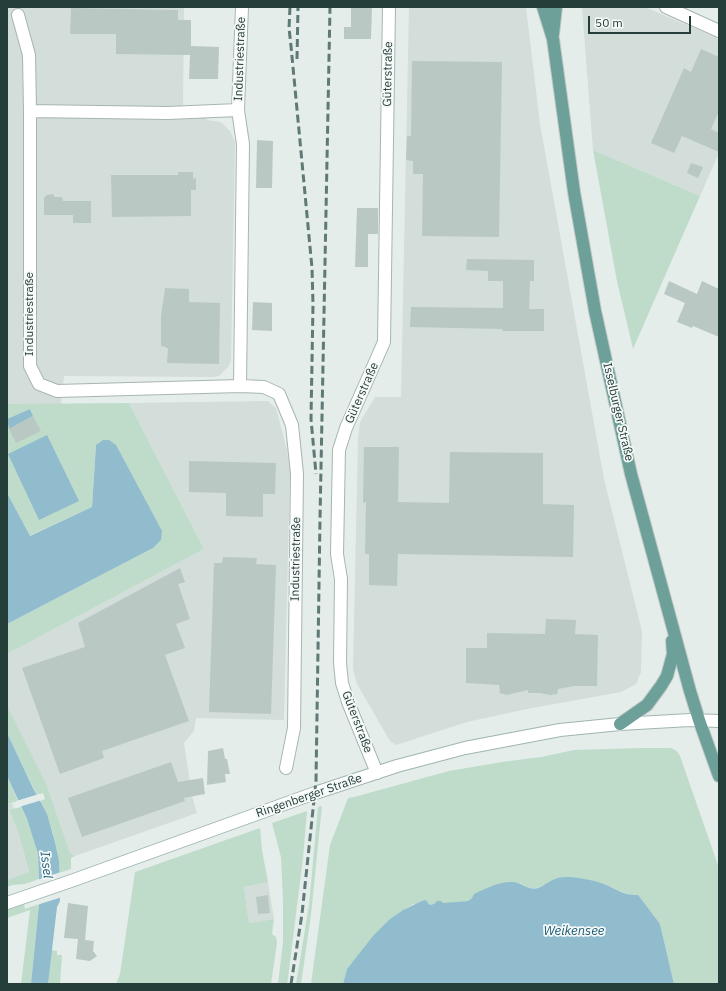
<!DOCTYPE html>
<meta charset="utf-8">
<style>
body{margin:0}
#map{position:relative;width:726px;height:991px;overflow:hidden;background:#e4edea;font-family:"IBM Plex Sans",sans-serif}
canvas{display:block}
.frame{position:absolute;inset:0;border:8px solid #253e3a;pointer-events:none}
.scale{position:absolute;left:588px;top:16px;width:103px;height:18px;box-sizing:border-box;border:2px solid #253e3a;border-top:0;padding-left:5px;font-size:12px;line-height:14px;white-space:nowrap;color:#253e3a;-webkit-text-stroke:3px #f5f9f8;paint-order:stroke}
</style>
<div id="map">
<canvas width="726" height="991"></canvas>
<div class="frame"></div>
<div class="scale">50 m</div>
</div>
<script>
const context = document.querySelector('canvas').getContext('2d');
context.lineJoin = 'round';
function paint(path, color) { context.fillStyle = color; context.fill(path, 'evenodd'); }
function strokePath(path, color, width, dash) { context.strokeStyle = color; context.lineWidth = width; context.lineCap = dash ? 'butt' : 'round'; context.setLineDash(dash || []); context.stroke(path); }
function label(font, color, halo, rows, align = 'center') {
  context.font = font + ' "IBM Plex Sans",sans-serif'; context.lineWidth = 3.5; context.setLineDash([]); context.textBaseline = 'middle'; context.strokeStyle = halo; context.fillStyle = color; for (const [text, x, y, turn = 0] of rows) {
    context.save(); context.translate(x, y); context.rotate((+turn || 0) * Math.PI / 180); context.textAlign = isNaN(turn) ? turn : align; if (halo) context.strokeText(text, 0, 0); context.fillText(text, 0, 0); context.restore();
  }
}
paint(new Path2D(`
 M7,7H184L183,106L208,107L207,120L221,122L230,131L235,142L231,360L229,366L219,376L212,377L64,376L61,404H7Z
 M409,7H526L540,124L604,479L642,631L641,672L636,684L621,692L527,709L467,722L396,745L390,741L357,684L353,669L358,439L360,422L375,397H401Z
 M582,7H645L719,39V153L700,196L593,150Z
 M268,401L276,408L287,450L290,472L284,720L196,718L194,731L184,743L192,796L197,813L75,856L70,853L46,783L7,705V654L204,549L129,403Z
 M12,803L14,809L9,810L15,823L19,835L29,873L7,880V804Z
 M268,882L274,919L249,923L244,887Z`), '#d3ddd9');
paint(new Path2D(`
 M593,150L700,196L633,349L617,281Z
 M129,403L204,549L7,654V624L153,548L96,445L92,507L29,536L7,493V404ZM30,409L33,416L9,428L7,419Z
 M7,705L46,783L70,853L75,856L71,858V869L59,873C59,848 51,823 40,801L45,799L43,793L37,795L7,734Z
 M640,748H671C676,750 678,752 680,756L719,868V984H674L660,924L631,895L617,890L604,884L544,885C534,890 529,889 520,883L472,898L468,901L430,905L428,903L414,904L403,910L390,919L347,969L343,984H311L330,845L348,798L354,797L449,771L502,762L541,757L574,750Z
 M7,776L18,801L7,804Z
 M322,806L311,915L301,984H296L309,905L318,807Z
 M21,807L27,819L38,854L39,879L25,884L12,885L7,887V880L29,872C23,851 19,830 9,810Z
 M307,811L303,858L288,978L287,984H278L283,942V901L281,857L272,823Z
 M260,828L262,850L268,882L244,887L249,923L274,919L272,934L276,937L277,943L271,984H116L120,974L135,872Z
 M24,904L25,909L39,904L31,984H21L30,910L7,918V910Z
 M51,950L57,951V955H62L60,984H48Z`), '#bfdccb');
paint(new Path2D(`
 M30,409L33,416L9,429L7,419Z
 M47,435L79,501L39,520L8,454Z
 M103,440H109L116,445L162,531L161,540L153,548L7,624V493L30,536L92,507L96,445Z
 M7,733L33,788L47,814L55,842L59,861L60,901L57,907L48,984H31L39,904V879L38,854L27,819L7,776Z
 M570,877C581,878 593,880 604,884C616,889 625,896 638,895L660,924L674,984H343L347,969L373,936L390,919L403,910L422,901L426,900L428,903L430,905L434,904L437,901H441L443,903L468,901L472,898L474,894C484,889 501,881 512,882C522,882 527,891 538,888C544,886 549,881 555,879C559,877 565,877 570,877Z`), '#90bcce');
paint(new Path2D(`
 M39,794L42,800L19,807L16,801Z
 M61,872L62,897L37,905V880Z`), '#e4edea');
paint(new Path2D(`
 M351,7H372L371,39H344V27H351Z
 M71,8L178,10V20H191V46L219,47L218,79H189L190,55L116,54V34H70Z
 M701,49L719,57V111L711,129L719,133V152L682,136L674,153L651,143L684,68L691,72Z
 M412,61L502,62L499,237L422,236L423,174H413V161L406,160L407,136H411Z
 M257,140L273,141L272,188H256Z
 M691,163L703,167L698,178L687,173Z
 M178,172H193V179L196,178V190H191V216L112,217L111,175H178Z
 M53,194L55,197H62L63,201H91V223H73V215H44V198L47,195Z
 M357,208H378V234H368V267H355Z
 M467,259L534,260V281H530L529,309H544V331H503L502,329L410,327L411,307L503,308V281H488V271L466,270Z
 M669,281L697,294L702,281L719,289V337L693,326L692,328L677,322L685,303L664,294Z
 M165,288L189,289V302L220,303L219,364L167,363L168,348H166V347L161,346V317Z
 M253,302L272,303V331L252,330Z
 M33,416L41,431L16,443L9,429Z
 M364,447H399L398,502L449,503L450,452L543,453V504L574,505L573,557L398,554L397,586L369,585V554H365L366,502L363,503Z
 M189,461L276,463L275,494H263V517L226,516V493L189,492Z
 M223,557L257,558L256,564L276,565L271,714L209,712L214,563H222Z
 M180,568L185,582L178,584L190,619L176,624L185,648L165,655L189,721L102,751L104,758L60,774L22,668L85,647L78,623Z
 M546,619L576,620L575,634L598,635L597,686H574L558,689L557,694L550,695L540,693H528V690L507,695L500,693L499,685L466,683V648H487V633L545,634Z
 M223,748L225,759H227L230,774H225L226,782L207,785L208,751Z
 M171,762L178,782L203,778L205,794L184,798L185,801L82,837L68,798Z
 M268,895L270,913L258,914L256,897Z
 M68,903L88,906L85,940L94,941L93,951L97,956L90,961L76,959L78,939L64,938Z`), '#bac8c4');
const minor = new Path2D(`
 M666,7L719,31
 M18,15L29,55L30,111V366L39,384L57,391L240,386L264,387L279,394L292,425L297,474L294,728L286,768
 M30,111L168,113L238,110
 M240,386L243,144L238,110L242,7
 M377,773L348,702L342,683L340,663L341,579L337,554L339,450L346,428L384,342L389,7`);
const secondary = new Path2D(`
 M7,903L71,881L315,793L397,766L465,748L560,730L620,724L690,720L719,721`);
const primary = new Path2D(`
 M543,7L553,39L574,192L595,311L631,474L690,691L699,720L719,776
 M553,34L556,7
 M620,724L647,705L661,686L667,676L673,654L672,641`);
strokePath(minor, '#a7b5b2', 14);
strokePath(secondary, '#a0b5b0', 14);
strokePath(primary, '#c2c9c8', 14);
strokePath(minor, '#fff', 12);
strokePath(secondary, '#fff', 12);
strokePath(primary, '#6ca099', 12);
strokePath(new Path2D(`
 M290,7L289,28L291,46L312,268L313,304L311,419L316,474
 M297,59L298,7
 M291,984L302,914L316,781L320,519L330,7`), '#5f7976', 3, [8, 4]);
label('12px', '#253e3a', '#f5f9f8', [
 ["Industriestraße",240,59,-88],
 ["Güterstraße",388,74,-89],
 ["Industriestraße",30,314,-90],
 ["Güterstraße",362,393,-66],
 ["Isselburger Straße",618,412,77],
 ["Industriestraße",296,559,-89],
 ["Güterstraße",357,722,69],
 ["Ringenberger Straße",309,796,-19]
]);
label('italic 13px', '#225d76', '#f5f9f8', [
 ["Issel",46,865,83],
 ["Weikensee",574,931]
]);
</script>
